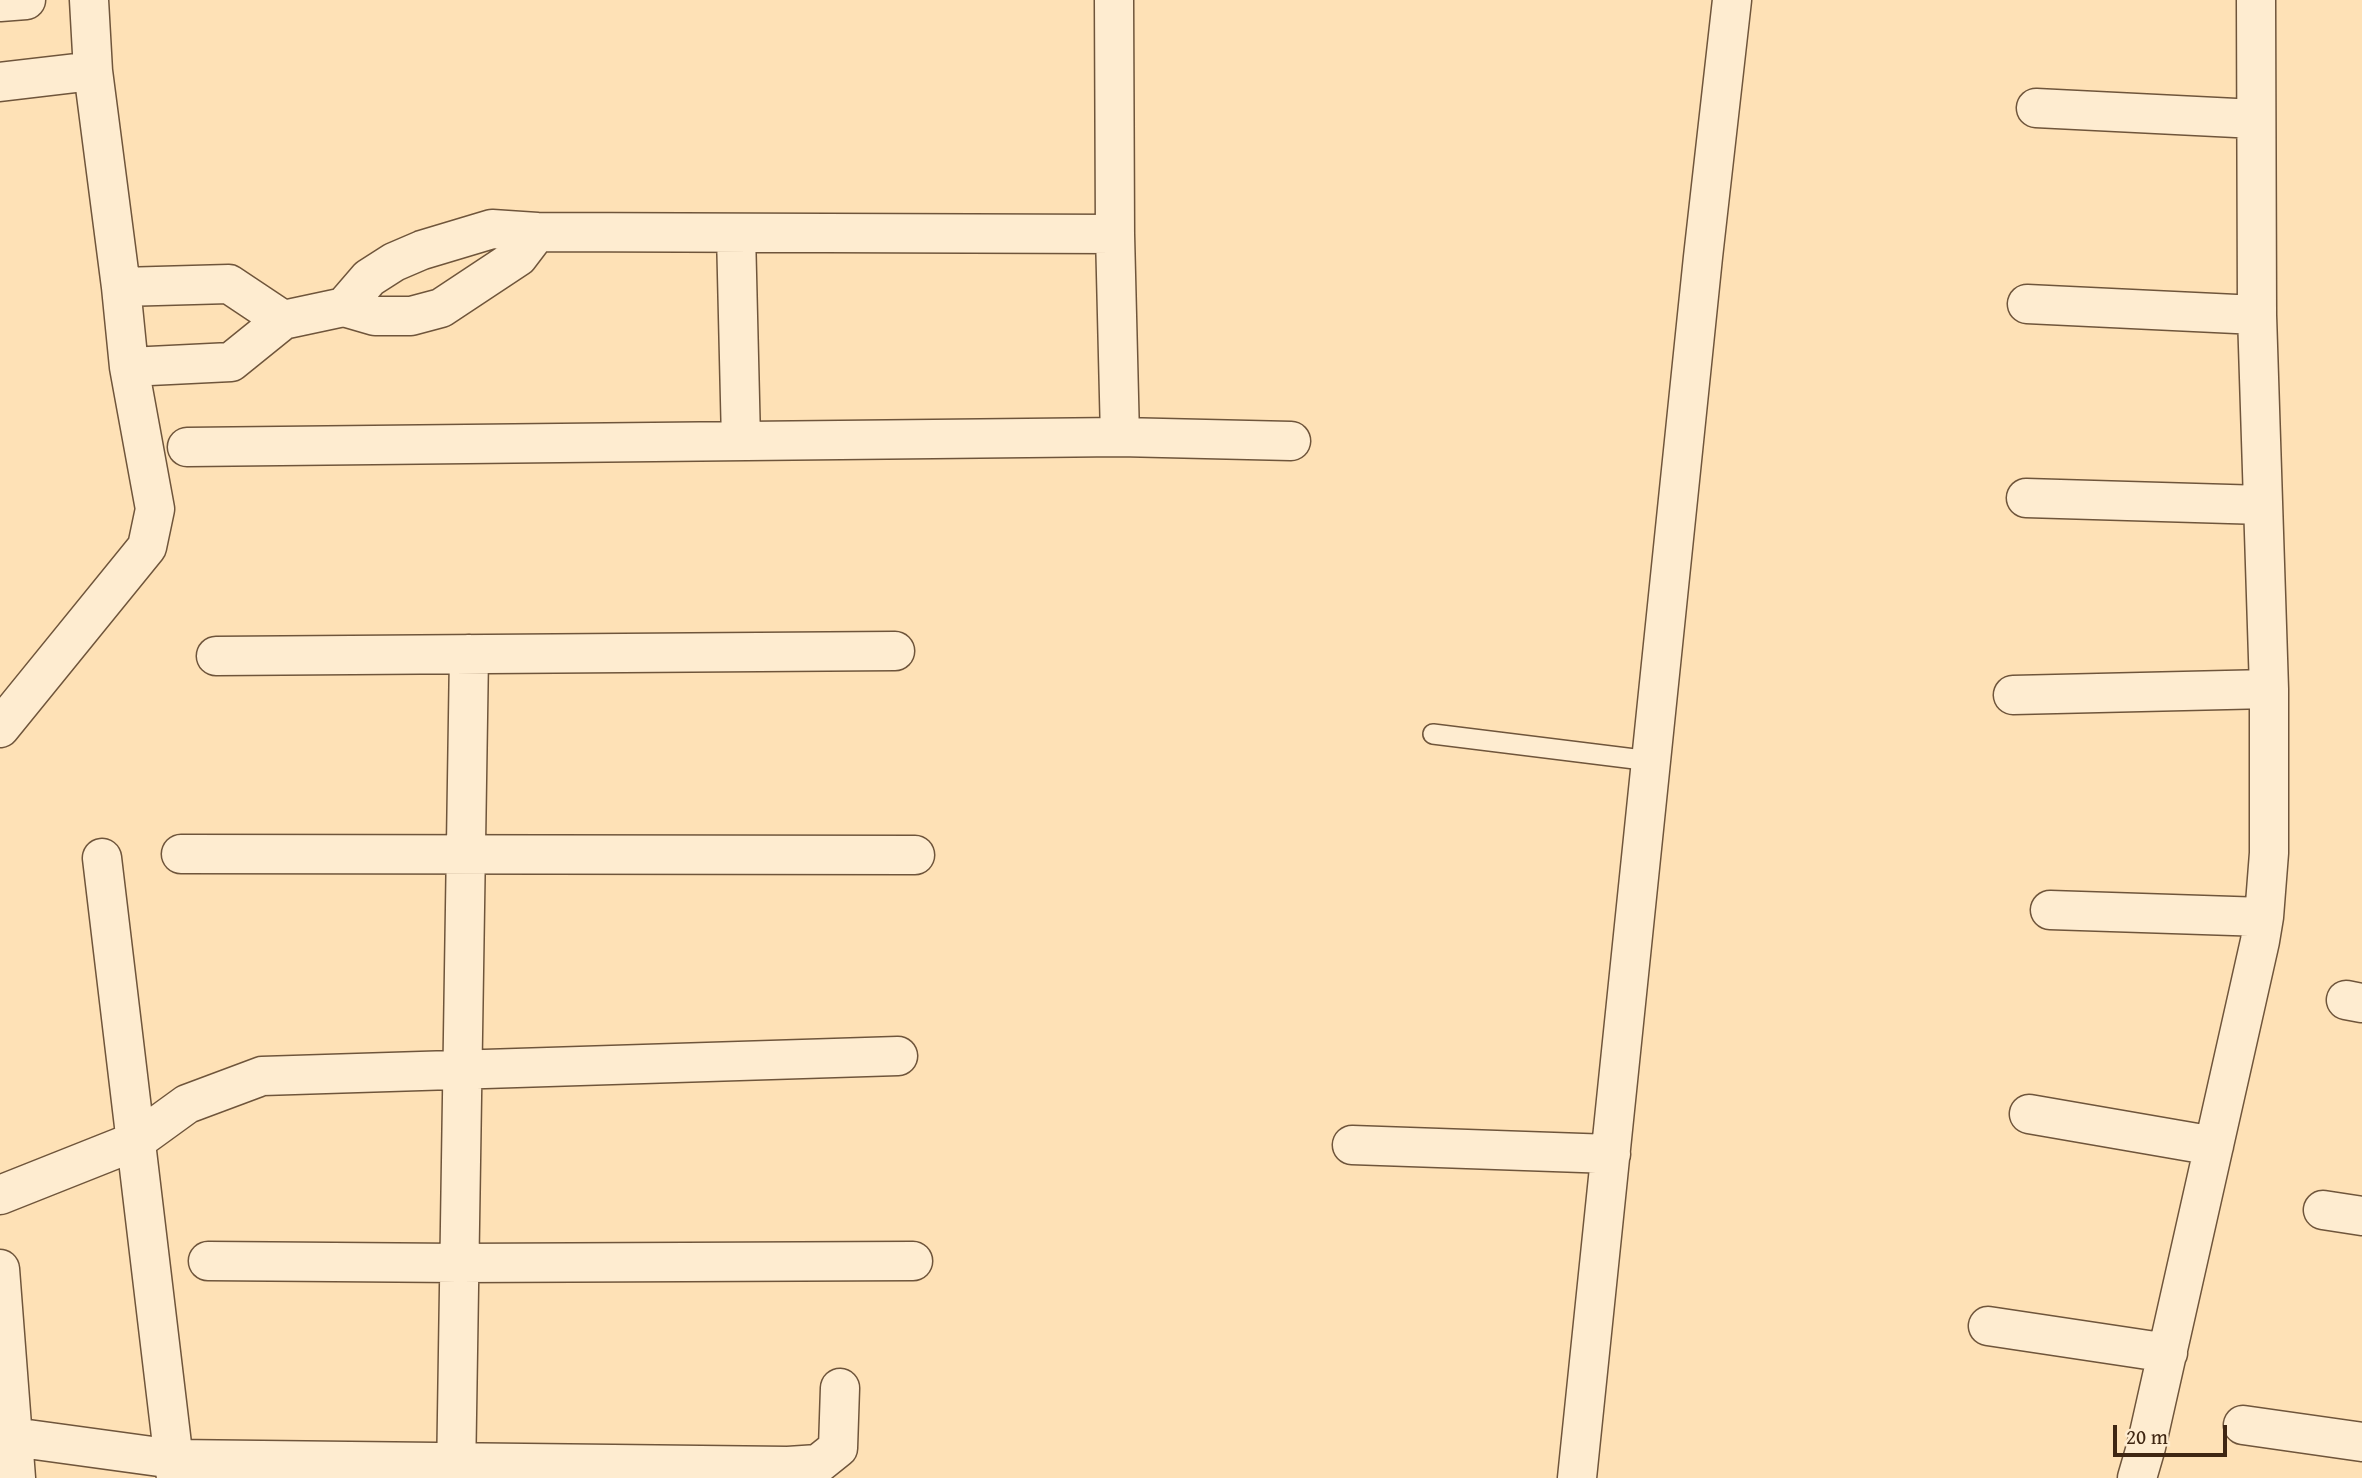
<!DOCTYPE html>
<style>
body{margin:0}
#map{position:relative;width:2362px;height:1478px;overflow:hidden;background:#fee1b6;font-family:"Gentium Book Plus",serif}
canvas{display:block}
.scale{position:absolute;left:2113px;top:1425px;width:114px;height:32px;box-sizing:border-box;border:4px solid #3f2612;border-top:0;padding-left:9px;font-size:21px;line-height:24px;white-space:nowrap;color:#3f2612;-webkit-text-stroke:5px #feecd0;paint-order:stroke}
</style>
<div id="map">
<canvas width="2362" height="1478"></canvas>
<div class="scale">20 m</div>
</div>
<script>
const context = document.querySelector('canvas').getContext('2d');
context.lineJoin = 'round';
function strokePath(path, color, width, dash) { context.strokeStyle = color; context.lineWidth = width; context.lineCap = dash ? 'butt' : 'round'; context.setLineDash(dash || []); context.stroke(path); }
const service = new Path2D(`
 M1433,734L1651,761`);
const minor = new Path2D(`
 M1114,0L1115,234L1120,437
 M0,2L26,0
 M0,82L93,71
 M2036,108L2256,119
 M537,232L1115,234
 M736,233L741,441
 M121,287L229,284L283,320L231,362L129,367
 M2027,304L2257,315
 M283,320L344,307L375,316H411L441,308L518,257L537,232L492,229L422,250L394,262L369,278L344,307
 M187,447L1120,437L1291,441
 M2026,498L2263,505
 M216,656L895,651
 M2013,695L2269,689
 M0,728L147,547L155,509L129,367L121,287L93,71L89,0
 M181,854L915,855
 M102,858L176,1478
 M2050,910L2264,917
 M2346,1000L2362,1003
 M2029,1114L2214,1146
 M1352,1145L1611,1154
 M0,1195L136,1141L187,1104L262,1076L898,1056
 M2323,1210L2362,1216
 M208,1261L459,1263L913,1261
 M0,1269L16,1478
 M1988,1326L2168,1353
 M2243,1425L2362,1442
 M13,1437L174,1459L788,1466L818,1464L838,1448L840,1388
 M456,1478L469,654
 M1577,1478L1703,257L1732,0
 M2137,1478L2146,1447L2260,941L2264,917L2269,853V689L2257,315L2256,0`);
strokePath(service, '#6f553b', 22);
strokePath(minor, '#6f553b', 41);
strokePath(service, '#feecd0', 19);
strokePath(minor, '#feecd0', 38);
</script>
